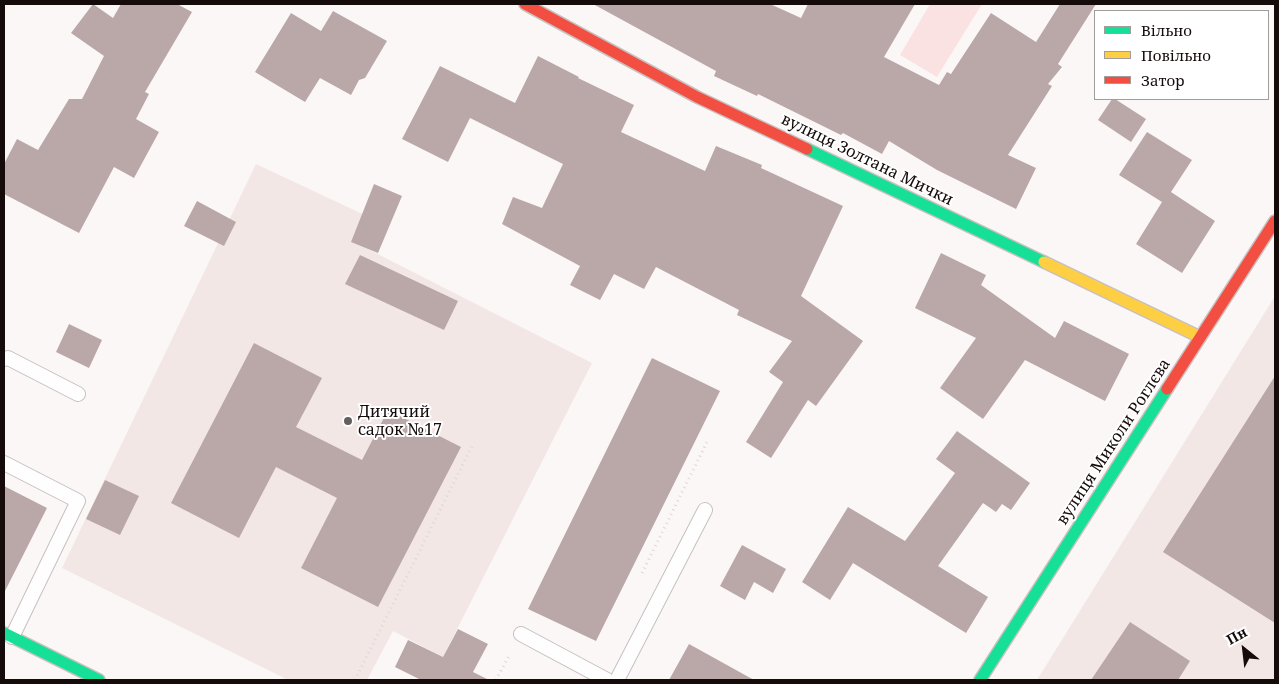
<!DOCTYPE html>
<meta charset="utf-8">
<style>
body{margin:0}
#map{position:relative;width:1279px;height:684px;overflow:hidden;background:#fbf7f7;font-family:"Noto Serif",serif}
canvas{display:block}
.frame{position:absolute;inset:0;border:5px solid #160b0b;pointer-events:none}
.legend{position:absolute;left:1094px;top:10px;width:175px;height:90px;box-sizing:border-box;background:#fff;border:1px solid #a29d9d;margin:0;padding:6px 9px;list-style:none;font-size:15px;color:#160b0b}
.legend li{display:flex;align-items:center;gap:10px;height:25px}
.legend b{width:25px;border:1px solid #a29d9d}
.north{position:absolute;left:1219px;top:624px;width:50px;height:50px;-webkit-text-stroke:4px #fff;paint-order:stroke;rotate:331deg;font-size:14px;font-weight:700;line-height:20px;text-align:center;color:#160b0b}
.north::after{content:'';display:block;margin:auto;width:18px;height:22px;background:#160b0b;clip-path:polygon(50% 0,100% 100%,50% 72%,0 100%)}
</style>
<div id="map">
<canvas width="1279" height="684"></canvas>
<div class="frame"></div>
<ul class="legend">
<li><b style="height:6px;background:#16e098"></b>Вільно</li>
<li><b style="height:6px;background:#ffcf43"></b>Повільно</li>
<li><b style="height:6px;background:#f24e42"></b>Затор</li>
</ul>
<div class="north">Пн</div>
</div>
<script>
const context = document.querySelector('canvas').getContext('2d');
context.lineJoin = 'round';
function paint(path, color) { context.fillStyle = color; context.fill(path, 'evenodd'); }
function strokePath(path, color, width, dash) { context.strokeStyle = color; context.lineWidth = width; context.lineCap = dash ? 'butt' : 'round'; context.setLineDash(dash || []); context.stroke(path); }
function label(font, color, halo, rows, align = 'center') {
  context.font = font + ' "Noto Serif",serif'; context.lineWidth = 4; context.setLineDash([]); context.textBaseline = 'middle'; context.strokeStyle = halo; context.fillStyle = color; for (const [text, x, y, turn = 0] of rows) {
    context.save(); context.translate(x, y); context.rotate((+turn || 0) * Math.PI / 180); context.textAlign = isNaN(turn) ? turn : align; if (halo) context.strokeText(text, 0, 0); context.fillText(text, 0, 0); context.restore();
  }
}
paint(new Path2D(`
 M256,164L369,217L360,245L592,363L443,657L393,631L367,680H288L62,568Z
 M1275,296V680H1037Z`), '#f3e7e6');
paint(new Path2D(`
 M930,4H982L937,77L900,55Z`), '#fae2e2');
paint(new Path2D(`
 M93,4L113,18L121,4H177L192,12L145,92L149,94L136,119L159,132L134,178L114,167L79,233L4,194V164L17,139L38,150L69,99H82L104,56L71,33Z
 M593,4H770L801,18L808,4H915L884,57L939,85L947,72L951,74L991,13L1036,42L1060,4H1096L1058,64L1062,67L1048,84L1052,86L1008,155L1036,168L1016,209L937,170L889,141L882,154L843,133L841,135L758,94L757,96L714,76L716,71Z
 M333,11L387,41L365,78L359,80L351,95L320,78L305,102L255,72L291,13L321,31Z
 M538,56L579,77L578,78L634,105L621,132L705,171L716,146L762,165L761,168L843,206L801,296L863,341L816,406L808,400L771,458L746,442L783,382L769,372L792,341L737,315L739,310L656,267L644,289L614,274L600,300L570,285L580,266L502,224L513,197L542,208L563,164L470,118L448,162L402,139L440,66L515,103Z
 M1112,99H1115L1146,119L1131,142L1098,120Z
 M1147,132L1192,160L1171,192L1215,221L1182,273L1136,244L1162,202L1119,175Z
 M374,184L402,196L378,253L351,242Z
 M197,201L236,222L224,246L184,226Z
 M941,253L986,275L981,285L1055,338L1064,321L1129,354L1105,401L1025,360L983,419L940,388L976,338L915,308Z
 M360,255L458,301L444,330L345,284Z
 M69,324L102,340L89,368L56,352Z
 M254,343L322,378L296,427L362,460L388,410L461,447L378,607L301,568L337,498L276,467L239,538L171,503Z
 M652,358L720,391L596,641L528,609Z
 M1275,376V623L1163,552Z
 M957,431L1030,483L1011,510L1002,504L996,512L983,503L938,566L988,597L966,633L853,563L830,600L802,582L848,507L905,541L955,473L936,459Z
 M105,480L139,496L120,535L86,519Z
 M4,486L47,508L4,593Z
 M742,545L786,569L773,593L754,582L745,600L720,586Z
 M1130,622L1190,661L1178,680H1091Z
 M458,629L488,644L473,672L489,680H421L395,667L408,640L443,657Z
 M689,644L754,680H669Z`), '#baa8a9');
const lane = new Path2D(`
 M4,359L8,358L78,394
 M4,463L78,501L12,637
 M521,634L607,680
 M617,680L705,510`);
const fast = new Path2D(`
 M807,149L1044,262
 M4,633L99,680
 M980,680L1167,389`);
const slow = new Path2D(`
 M1044,262L1200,337`);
const jam = new Path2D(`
 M525,4L697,97L807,149
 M1167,389L1275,221`);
strokePath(lane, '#c8c0bf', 16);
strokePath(fast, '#c8c0bf', 14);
strokePath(slow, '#c8c0bf', 14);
strokePath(jam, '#c8c0bf', 14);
strokePath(new Path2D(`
 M642,573L707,442
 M355,680L473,444
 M496,680L510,654`), '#dad8d8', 3, [1, 4]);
strokePath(lane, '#fefefe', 14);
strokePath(fast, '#16e098', 11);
strokePath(slow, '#ffcf43', 11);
strokePath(jam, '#f24e42', 11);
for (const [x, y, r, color] of [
 [348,421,5,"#665e5e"]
]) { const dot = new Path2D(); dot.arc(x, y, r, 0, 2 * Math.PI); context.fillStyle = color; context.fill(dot); strokePath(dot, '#fff', 2); }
label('16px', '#160b0b', '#fff', [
 ["вулиця Золтана Мички",867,160,26],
 ["вулиця Миколи Роглєва",1114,442,-57]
]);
label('16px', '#160b0b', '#fff', [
 ["Дитячий",358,412],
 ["садок №17",358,430]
], 'left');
</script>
